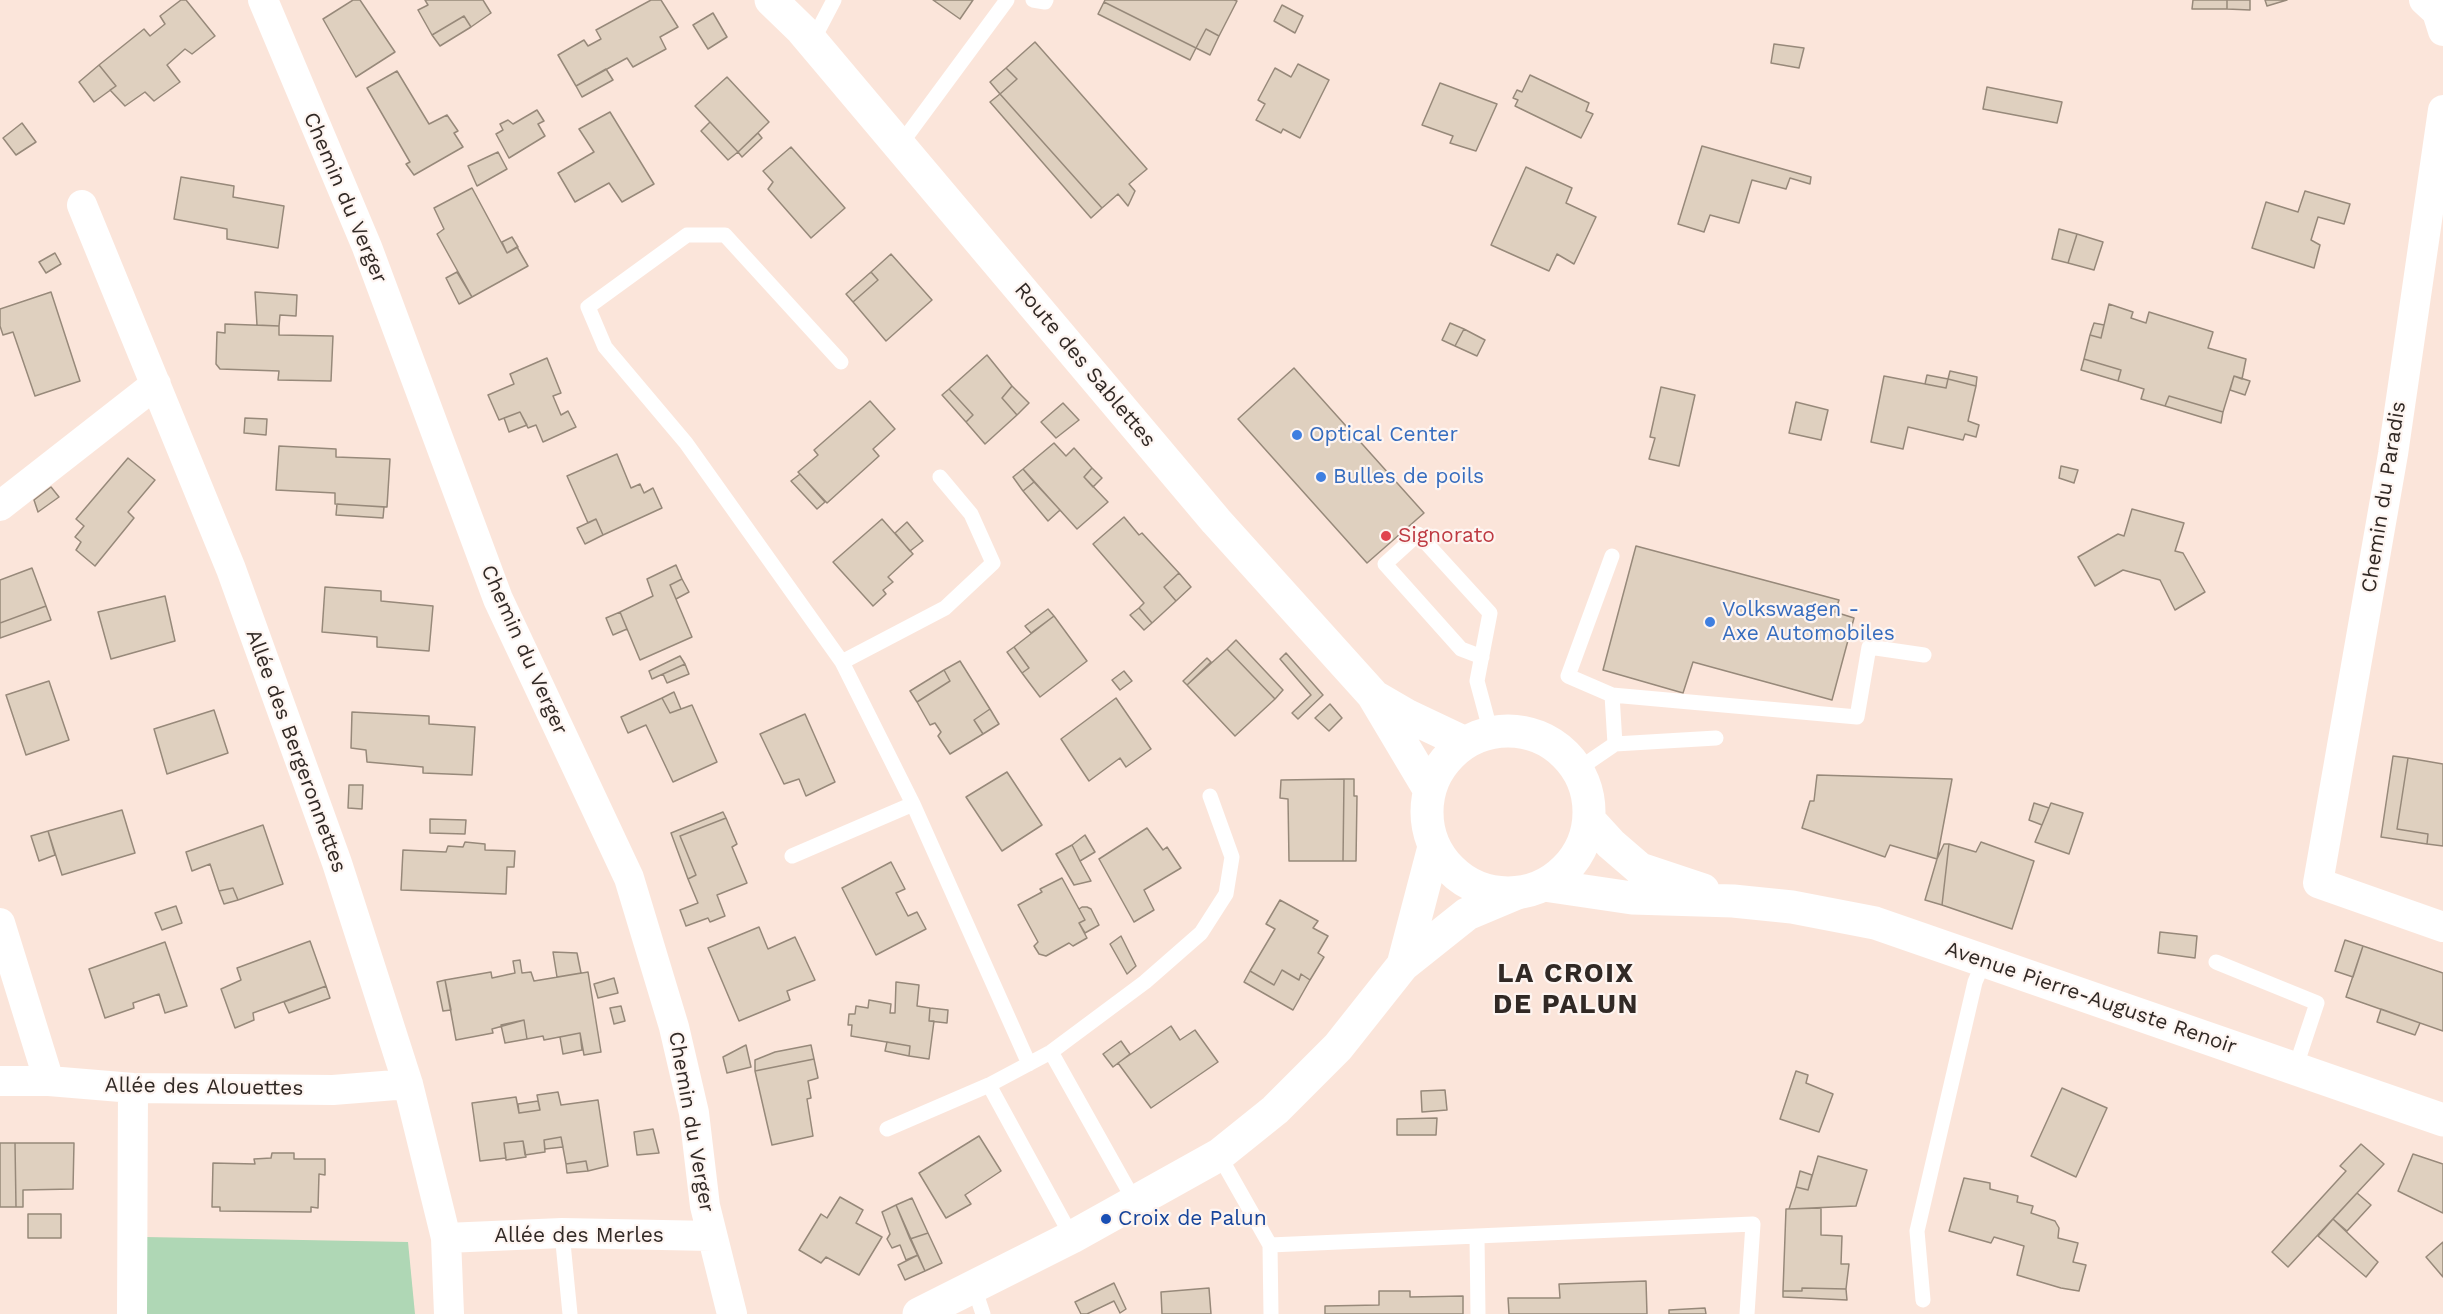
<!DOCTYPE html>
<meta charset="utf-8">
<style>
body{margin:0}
canvas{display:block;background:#fbe5da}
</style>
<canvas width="2443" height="1314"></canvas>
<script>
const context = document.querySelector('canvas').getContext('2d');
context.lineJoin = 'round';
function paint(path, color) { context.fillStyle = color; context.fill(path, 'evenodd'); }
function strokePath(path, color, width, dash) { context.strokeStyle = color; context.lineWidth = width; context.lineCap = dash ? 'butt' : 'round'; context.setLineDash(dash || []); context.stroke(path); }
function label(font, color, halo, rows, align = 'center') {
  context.font = font + ' "Work Sans",sans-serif'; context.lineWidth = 4.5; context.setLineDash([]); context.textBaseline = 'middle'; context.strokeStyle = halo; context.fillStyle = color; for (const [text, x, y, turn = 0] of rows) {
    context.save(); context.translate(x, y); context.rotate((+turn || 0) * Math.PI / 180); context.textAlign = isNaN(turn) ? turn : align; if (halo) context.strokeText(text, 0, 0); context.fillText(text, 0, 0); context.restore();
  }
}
paint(new Path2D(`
 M145,1237L408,1242L415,1314H144Z`), '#afd7b5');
const building = new Path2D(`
 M181,0H186L215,36L192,54L185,49L167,65L180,82L154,101L145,92L125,106L110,90L116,86L99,65L144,29L150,36L165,24L160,16Z
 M360,0L395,52L356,77L323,19L353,0Z
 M425,0H483L491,13L471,27L464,16L432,35L418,10L428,5Z
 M651,0H661L678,27L660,37L666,49L633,67L627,58L576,86L558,55L584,40L588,46L601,39L596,30Z
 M933,0H973L960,19Z
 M1105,0H1234L1237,1L1219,36L1206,29L1196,48L1104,2Z
 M2193,0H2227V9H2192Z
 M2227,0H2250V10L2227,9Z
 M2265,0H2287L2267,6Z
 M1104,2L1196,48L1190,60L1098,14Z
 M1282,5L1303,16L1295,33L1274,21Z
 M713,13L727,37L708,49L693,25Z
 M464,16L471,27L440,46L432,35Z
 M1206,29L1219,36L1210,55L1196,48Z
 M1035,42L1147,169L1129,184L1135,191L1128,206L1118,194L1102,208L1000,94L1017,79L1006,68Z
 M1774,44L1804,48L1799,68L1771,63Z
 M1298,64L1329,80L1300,138L1283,129L1281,133L1256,120L1265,104L1258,100L1275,68L1291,77Z
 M99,65L116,86L94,102L79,82Z
 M1006,68L1017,79L1000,94L990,82Z
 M606,69L613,80L582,97L576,86Z
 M397,71L429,124L447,115L458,131L454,133L463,147L414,175L406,164L410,162L367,88Z
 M1530,75L1589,103L1586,111L1593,114L1581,138L1515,106L1518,100L1513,98L1517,90L1522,92Z
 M727,77L769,122L738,152L695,106Z
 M1440,83L1497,104L1476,151L1450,143L1453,136L1422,125Z
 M1987,87L2062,102L2057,123L1983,109Z
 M1000,94L1102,208L1091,218L990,102Z
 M537,110L544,121L538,124L545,136L509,158L496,134L503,130L500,124L508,120L513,124Z
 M610,112L654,184L622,202L609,183L575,202L558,173L594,152L579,129Z
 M710,122L738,152L728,160L701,131Z
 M22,123L36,142L16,155L3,138Z
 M758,133L762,138L742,157L738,152Z
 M1702,146L1811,177L1810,184L1790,178L1786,189L1752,180L1739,223L1710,215L1704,232L1678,224Z
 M791,147L845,208L811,238L768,189L773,182L763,171Z
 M498,152L507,169L477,186L468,166Z
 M1526,167L1572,188L1566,203L1596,217L1574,264L1557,254L1549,271L1491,245Z
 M181,177L234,186L233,197L284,206L278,248L227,239V229L174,219Z
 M472,188L507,253L517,247L528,266L472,297L437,234L444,229L434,208Z
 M2305,191L2350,204L2344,224L2318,217L2311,240L2320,245L2314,268L2252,248L2266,202L2298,212Z
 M2059,229L2077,234L2068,263L2052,259Z
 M2077,234L2103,242L2094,270L2068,263Z
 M512,237L518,247L507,253L502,242Z
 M55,253L61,264L46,273L39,262Z
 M891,254L932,300L886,341L853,302L878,280L871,272Z
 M457,272L472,297L459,304L446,278Z
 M871,272L878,280L853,302L846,294Z
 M51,292L80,381L35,396L13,332L3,335L0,326V309Z
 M255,292L297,295L296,316L280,315L279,326L257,325Z
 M2109,304L2133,312L2131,318L2146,323L2149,312L2213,332L2208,348L2246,359L2242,379L2234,376L2223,412L2169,396L2165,406L2141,399L2144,389L2118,381L2121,370L2084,359L2090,335L2101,338Z
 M1450,323L1464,329L1455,346L1442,340Z
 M2094,323L2104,325L2101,338L2090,335Z
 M225,324L279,326V335L333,336L331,381L278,380L279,371L220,369L216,364L217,332L225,333Z
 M1464,329L1485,340L1477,356L1455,346Z
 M987,355L1012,386L1002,398L1017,415L985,444L966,422L973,415L949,389Z
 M547,358L561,393L553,396L561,415L568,411L576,427L543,442L536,425L528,428L520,412L499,420L488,395L514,384L510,374Z
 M2084,359L2121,370L2118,381L2081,370Z
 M1294,368L1424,513L1367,563L1238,419Z
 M1950,371L1977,377L1976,386L1948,379Z
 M1927,375L1948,379L1946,388L1925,384Z
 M1884,376L1946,388L1948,379L1976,386L1968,421L1979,425L1976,437L1965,434L1963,440L1908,427L1903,449L1871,442Z
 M2234,376L2250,381L2245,395L2230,390Z
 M1012,386L1029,403L1017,415L1002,398Z
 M1661,387L1695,395L1679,466L1649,459L1655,438L1650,437Z
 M949,389L973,415L966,422L942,395Z
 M2169,396L2223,412L2221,423L2165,406Z
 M870,401L895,429L873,449L879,456L827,503L798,472L818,455L814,450Z
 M1796,402L1828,410L1821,440L1789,433Z
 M1063,403L1079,420L1056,438L1041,422Z
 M520,412L527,425L509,432L504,418Z
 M245,418L267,419L266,435L244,433Z
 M1054,443L1066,456L1074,448L1092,468L1084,477L1108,502L1077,529L1023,469Z
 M279,446L336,449V457L390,459L387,507L335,504V493L276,490Z
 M617,454L631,488L640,484L644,493L653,488L662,508L603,535L596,519L588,523L567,476Z
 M128,458L155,480L128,512L134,518L95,566L76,550L81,542L75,537L84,526L76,519Z
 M2061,466L2078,470L2074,483L2059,478Z
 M1092,468L1102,478L1093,487L1084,477Z
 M1023,469L1034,482L1023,491L1013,477Z
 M800,474L825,502L817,509L791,481Z
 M1034,482L1060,510L1048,521L1023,491Z
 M51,487L59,497L38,512L34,500Z
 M337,504L384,507L383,518L336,515Z
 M2132,509L2184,523L2175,551L2183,553L2205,592L2175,610L2160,580L2123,570L2095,586L2078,557L2118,534L2124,536Z
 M1124,517L1139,535L1142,533L1179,573L1164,587L1176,601L1152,623L1139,608L1144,603L1093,544Z
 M596,519L603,535L585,544L577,528Z
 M882,519L913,554L888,577L893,582L883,590L886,594L873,606L833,562Z
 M907,522L923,541L910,551L895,533Z
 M1636,546L1839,600L1835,612L1854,618L1832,700L1693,662L1683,693L1603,670Z
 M676,565L682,579L670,585L692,637L640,660L620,612L653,596L647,579Z
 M32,568L46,606L0,623V580Z
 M1179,573L1191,587L1176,601L1164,587Z
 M682,579L689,592L676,599L670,585Z
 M325,587L381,591V601L433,606L429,651L377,647V637L322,632Z
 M165,596L175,641L111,659L98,612Z
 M46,606L51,620L0,638V623Z
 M1139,608L1152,623L1144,630L1130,615Z
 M1048,609L1054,616L1031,633L1025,626Z
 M620,612L627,629L613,635L606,618Z
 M1054,616L1087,661L1040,697L1022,673L1029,668L1014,647Z
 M1236,640L1283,690L1275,699L1227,649Z
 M1014,647L1029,668L1022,673L1007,652Z
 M1227,649L1275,699L1235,736L1187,685Z
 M1286,653L1323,695L1298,719L1292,713L1311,695L1280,659Z
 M680,656L685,664L652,679L649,671Z
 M1207,658L1211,662L1187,685L1183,681Z
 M960,661L990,709L974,720L983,734L950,754L938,736L941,732L935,723L930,725L917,702L950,681L944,670Z
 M685,664L689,674L667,683L663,674Z
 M944,670L950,681L917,702L910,691Z
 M1124,671L1132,681L1120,690L1112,680Z
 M49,681L69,740L26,755L6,695Z
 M674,692L681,709L670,713L662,698Z
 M662,698L670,713L692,705L717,762L673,782L646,725L628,733L621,717Z
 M1116,698L1151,749L1126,767L1120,758L1089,781L1061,739Z
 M1330,704L1342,718L1329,731L1315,718Z
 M990,709L999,724L983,734L974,720Z
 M214,710L228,753L167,774L154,729Z
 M352,712L429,716V724L475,727L472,775L423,773V767L367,762L366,750L351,748Z
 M805,714L835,782L806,796L799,779L784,784L760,734Z
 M2393,756L2408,758L2397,829L2428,834L2427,844L2381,837Z
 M2408,758L2443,764V846L2427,844L2428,834L2397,829Z
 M1007,772L1042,825L1002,851L966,797Z
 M1817,775L1952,779L1937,859L1890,845L1885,857L1802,828L1810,801H1814Z
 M1344,779H1354V796H1357L1356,861H1343Z
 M1344,779L1343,861H1289L1288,799L1280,798L1281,780Z
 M349,785H363L362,809L348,808Z
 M2034,803L2049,808L2042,825L2029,820Z
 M2051,803L2083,813L2069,854L2035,842Z
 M122,810L135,853L62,875L48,831Z
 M723,812L726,818L680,836L696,875L688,879L671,833Z
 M726,818L737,844L732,847L747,883L717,895L725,916L710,922L708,918L686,926L680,910L698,903L688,879L696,875L680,836Z
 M430,819L466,820L465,834L430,833Z
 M263,825L283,884L238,900L233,888L219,891L210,864L192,871L186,852Z
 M1147,828L1163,850L1167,847L1181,868L1144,890L1154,910L1134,922L1099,859Z
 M48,831L55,855L39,861L31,836Z
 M1085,835L1095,852L1080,861L1072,845Z
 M465,842L485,844V850L515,851L514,867H507L506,894L401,890L403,850L446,852L448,846L463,847Z
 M1981,842L2034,861L2012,929L1942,905L1949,844L1976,852Z
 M1944,844H1949L1942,905L1925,900L1937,859Z
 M1072,845L1080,861L1091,881L1074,885L1056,854Z
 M891,862L905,889L896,893L908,916L917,912L926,929L876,955L842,888Z
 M1062,878L1085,920L1079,923L1087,938L1073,946L1069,943L1046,956L1039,954L1034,946L1038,942L1018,905L1042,892L1040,889Z
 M233,888L238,900L224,904L219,891Z
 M1280,900L1318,921L1313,928L1328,936L1318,953L1324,957L1310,980L1301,974L1299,980L1282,970L1274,985L1250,971L1275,929L1266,924Z
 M176,906L182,923L162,930L155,913Z
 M1082,907H1087L1091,909L1099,925L1085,933L1079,923L1085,920L1079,909Z
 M759,927L768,949L795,937L815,980L787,991L790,1000L739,1021L708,948Z
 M2160,932L2197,936L2195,958L2158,953Z
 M1121,936L1136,966L1127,974L1110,944Z
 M2345,940L2363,946L2353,977L2335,971Z
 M310,941L326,986L253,1013L254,1020L235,1028L221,989L241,980L237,968Z
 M165,942L187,1006L165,1013L159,994L133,1003L134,1008L105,1018L89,969Z
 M2363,946L2443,973V1031L2346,997Z
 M553,952L577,953L581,973L557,977Z
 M520,960L522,973L531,972L534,981L588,972L601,1052L584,1055L580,1033L544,1040L543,1036L527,1039L524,1020L492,1029L493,1033L456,1040L445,980L491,972L492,978L515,973L513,961Z
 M1282,970L1299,980L1301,974L1310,980L1293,1010L1244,982L1250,971L1274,985Z
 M614,978L618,993L598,998L594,984Z
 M445,980L451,1010L443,1011L437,982Z
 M896,982L919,985L917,1006L930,1008L929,1021H934L929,1059L909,1056L910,1046L851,1036L852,1025H848L849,1014H855L856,1006L868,1008L869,1000L891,1004L890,1013H895Z
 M326,986L330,998L289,1013L284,1002Z
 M621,1006L625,1021L614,1024L610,1008Z
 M930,1008L948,1010L947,1023L929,1021Z
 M2381,1009L2420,1023L2415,1035L2377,1022Z
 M524,1020L527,1039L505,1043L501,1025Z
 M1171,1026L1180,1040L1195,1030L1218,1062L1151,1108L1118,1063Z
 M580,1033L582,1050L563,1054L560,1037Z
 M1121,1041L1130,1054L1113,1067L1103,1054Z
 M887,1042L910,1046L909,1056L885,1051Z
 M746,1045L751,1067L727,1073L723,1057Z
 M811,1045L814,1059L755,1071V1060L775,1052Z
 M814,1059L818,1078L808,1081L811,1098L807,1099L813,1136L772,1145L755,1071Z
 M1796,1071L1808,1075L1806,1083L1833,1094L1819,1132L1780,1119Z
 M2062,1088L2107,1108L2076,1177L2031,1156Z
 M1445,1090L1447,1110L1422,1112L1421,1091Z
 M558,1092L561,1105L598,1100L608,1166L588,1171L586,1161L566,1164L561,1137L544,1140L545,1152L525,1155L523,1141L504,1143L506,1158L480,1161L472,1103L516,1097L519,1113L540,1110L537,1095Z
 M538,1101L540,1110L519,1113L518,1104Z
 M1437,1118L1436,1135H1397V1119Z
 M653,1129L659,1153L637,1155L634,1132Z
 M979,1136L1001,1171L965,1195L971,1204L946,1218L919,1173Z
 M561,1137L563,1147L545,1149L544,1140Z
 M523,1141L526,1157L506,1160L504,1143Z
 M0,1143H15L16,1207H0Z
 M15,1143H74L73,1189L23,1190V1207H16Z
 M2361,1144L2384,1164L2288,1267L2272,1252L2346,1171L2340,1166Z
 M272,1153H294V1159H325V1175L319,1174L318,1208L311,1207V1212L220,1211V1207H212L213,1163L255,1164L254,1159L271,1158Z
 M2413,1154L2443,1164V1213L2398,1191Z
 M1818,1156L1867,1170L1856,1206L1789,1209L1796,1187L1808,1190Z
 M586,1161L588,1171L567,1173L566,1164Z
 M1800,1171L1812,1175L1808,1190L1796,1187Z
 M1964,1178L1990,1183V1189L2018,1196L2017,1202L2033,1206L2031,1213L2055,1221L2059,1228L2058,1238L2078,1243L2073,1262L2086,1265L2079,1291L2061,1288L2017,1275L2024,1246L1994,1237L1991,1243L1949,1231Z
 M2357,1193L2371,1205L2347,1231L2333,1219Z
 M840,1197L863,1210L856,1223L882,1237L859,1275L826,1257L821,1263L799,1250L821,1214L827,1218Z
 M912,1198L928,1233L910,1239L896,1205Z
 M896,1205L918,1255L906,1260L900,1245L892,1248L887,1239L890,1234L882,1212Z
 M1821,1208V1235L1842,1236L1841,1264H1849L1846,1289L1802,1288V1291H1783L1786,1209Z
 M28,1214H61V1238H28Z
 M2333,1219L2378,1262L2366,1277L2318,1236Z
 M928,1233L942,1263L925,1271L910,1239Z
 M2443,1242V1277L2426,1257Z
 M918,1255L925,1271L905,1280L898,1265Z
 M1646,1281L1647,1314H1509L1508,1298H1560L1559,1284Z
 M1114,1283L1126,1309L1120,1313L1114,1301L1087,1314H1081L1075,1302Z
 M1209,1288L1211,1314H1162L1161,1292Z
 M1802,1288L1846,1289L1847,1300L1783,1297V1291H1802Z
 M1379,1291H1410V1297L1463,1296V1314H1325V1306L1379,1305Z
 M1705,1308L1706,1314H1669V1310Z`);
paint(building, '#dfd0bf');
strokePath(building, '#97897a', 1.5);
strokePath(new Path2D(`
 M1033,0L1045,2L1046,0
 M812,42L834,0
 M900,145L1007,0
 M841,362L725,235H687L588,307L605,347L686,443L842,662L913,804L1029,1064
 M1612,556L1568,676L1612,695L1615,744
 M1482,657L1461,649L1385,564L1418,534L1490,613L1477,681L1491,733
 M842,662L945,608L993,563L971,514L940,477
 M1612,695L1857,717L1869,647L1924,655
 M1577,770L1615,744L1716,738
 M792,856L913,804
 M2216,962L2317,1003L2295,1069
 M1051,1052L1135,1202
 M989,1085L1072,1237
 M887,1129L989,1085L1051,1052L1145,982L1201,933L1226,894L1232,857L1210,796
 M1219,1155L1270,1245L1753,1224L1747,1314
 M562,1233L570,1314
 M1477,1236L1478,1314
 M1270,1245L1271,1314
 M974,1287L983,1314
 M1923,1300L1917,1231L1975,982L1984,961`), '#fff', 15);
strokePath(new Path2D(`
 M263,0L367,247L498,599L629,878L674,1027L694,1113L705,1206L732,1314
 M2424,0L2437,12L2443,31
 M2443,110L2393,454L2318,883L2443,927
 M82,205L231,569L337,863L408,1084L446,1238L449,1314
 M0,506L156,384
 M0,923L49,1081
 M0,1081H49L133,1088L333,1090L408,1084
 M446,1238L562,1233L712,1236
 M132,1314L133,1088`), '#fff', 30);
strokePath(new Path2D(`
 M1403,965L1434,847
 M919,1314L1072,1237L1219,1155L1275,1110L1338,1047L1403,965L1467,914L1517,893`), '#fff', 33);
strokePath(new Path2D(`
 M771,0L802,30L1216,521L1373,695L1429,789
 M1377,698L1408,716L1465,743
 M1427 812a81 81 0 1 1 162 0a81 81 0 1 1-162 0Z
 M1589,820L1611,844L1640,869L1703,890
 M1544,885L1632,898L1733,901L1792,907L1875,923L2443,1120`), '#fff', 33);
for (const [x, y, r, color] of [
 [1297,435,6,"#3f7fe0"],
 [1321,477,6,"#3f7fe0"],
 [1386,536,6,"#e0444e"],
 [1710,622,6,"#3f7fe0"],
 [1106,1219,6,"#1a4fb4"]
]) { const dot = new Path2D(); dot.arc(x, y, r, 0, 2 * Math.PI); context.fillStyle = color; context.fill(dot); strokePath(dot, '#fef5f1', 2); }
label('21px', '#312925', '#fef5f1', [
 ["Chemin du Verger",345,198,67],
 ["Route des Sablettes",1085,365,50],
 ["Chemin du Paradis",2384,497,-81],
 ["Chemin du Verger",524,650,66],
 ["Allée des Bergeronnettes",296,751,70],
 ["Avenue Pierre-Auguste Renoir",2091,998,19],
 ["Allée des Alouettes",204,1087,1],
 ["Chemin du Verger",691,1122,80],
 ["Allée des Merles",579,1236]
]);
label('21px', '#366cbe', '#fef5f1', [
 ["Optical Center",1309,435],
 ["Bulles de poils",1333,477],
 ["Volkswagen -",1722,610],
 ["Axe Automobiles",1722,634]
], 'left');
label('21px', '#be3a42', '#fef5f1', [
 ["Signorato",1398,536]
], 'left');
label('21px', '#164399', '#fef5f1', [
 ["Croix de Palun",1118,1219]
], 'left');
context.letterSpacing = '1.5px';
label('bold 27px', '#312925', '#fef5f1', [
 ["LA CROIX",1566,974],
 ["DE PALUN",1566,1005]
]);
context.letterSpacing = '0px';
</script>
